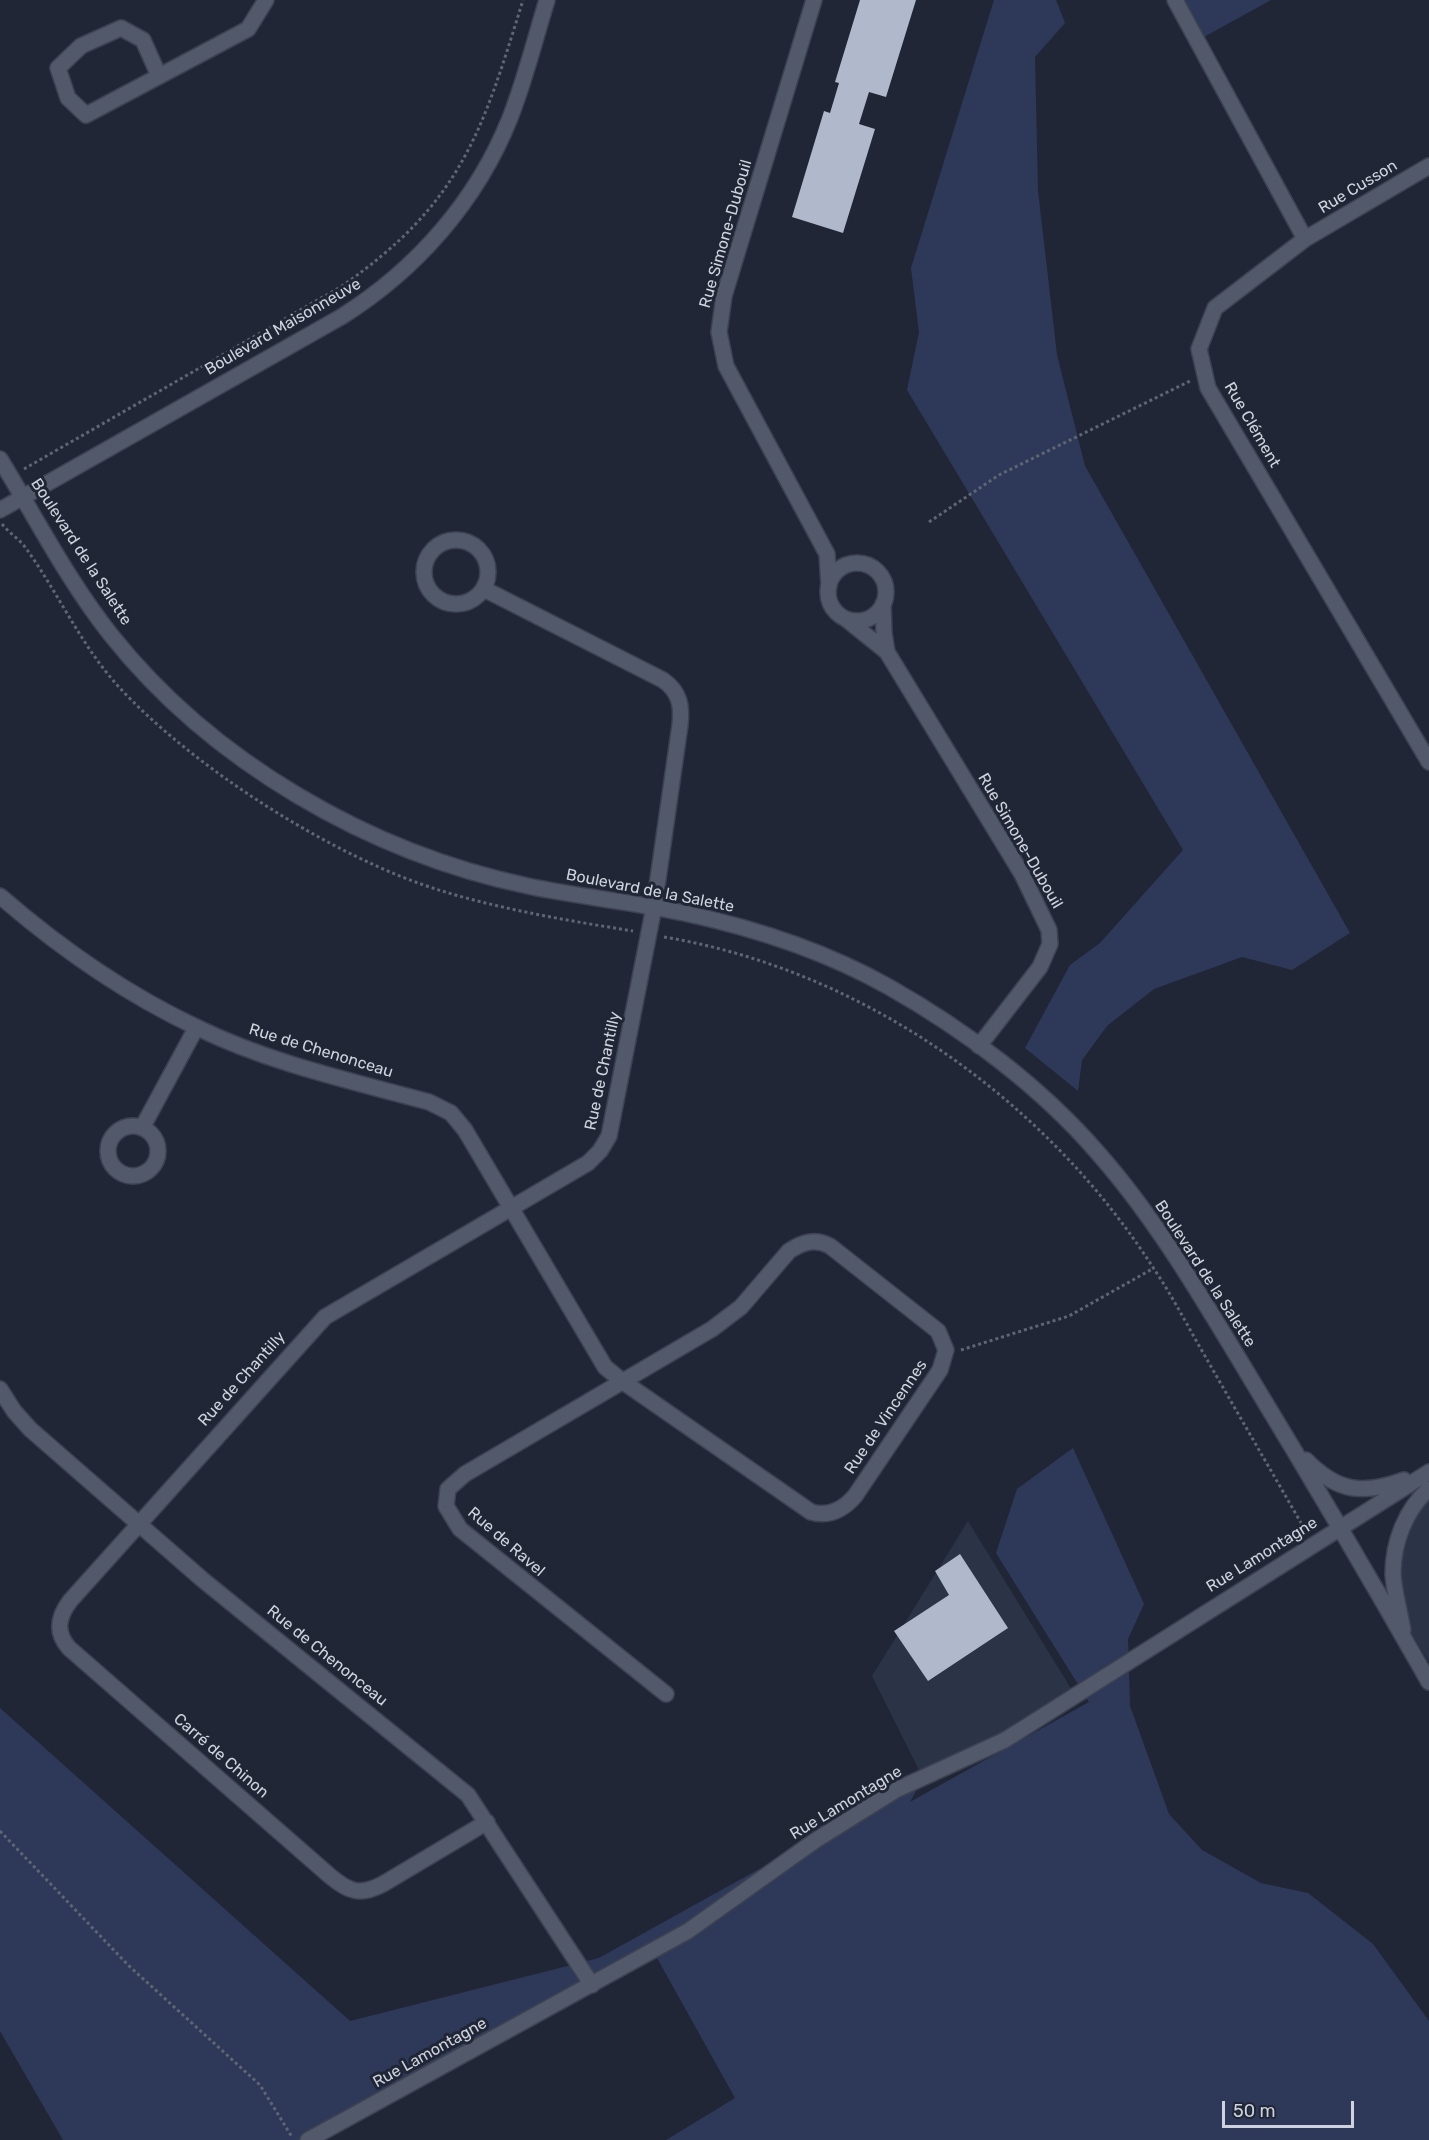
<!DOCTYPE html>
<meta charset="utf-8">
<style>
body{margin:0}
#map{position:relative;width:1429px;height:2140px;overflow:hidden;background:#202636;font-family:Rubik,sans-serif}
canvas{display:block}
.scale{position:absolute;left:1222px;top:2101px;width:132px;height:27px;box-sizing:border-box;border:3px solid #ced3dd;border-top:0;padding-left:8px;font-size:18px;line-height:21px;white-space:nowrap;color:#ced3dd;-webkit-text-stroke:4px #202636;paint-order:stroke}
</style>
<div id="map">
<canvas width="1429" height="2140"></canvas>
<div class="scale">50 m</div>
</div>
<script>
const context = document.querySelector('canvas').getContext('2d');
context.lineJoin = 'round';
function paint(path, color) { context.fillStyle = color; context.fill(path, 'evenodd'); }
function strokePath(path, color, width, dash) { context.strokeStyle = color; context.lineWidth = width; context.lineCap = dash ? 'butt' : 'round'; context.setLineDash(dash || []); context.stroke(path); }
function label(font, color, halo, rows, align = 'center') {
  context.font = font + ' Rubik,sans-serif'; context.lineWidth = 6; context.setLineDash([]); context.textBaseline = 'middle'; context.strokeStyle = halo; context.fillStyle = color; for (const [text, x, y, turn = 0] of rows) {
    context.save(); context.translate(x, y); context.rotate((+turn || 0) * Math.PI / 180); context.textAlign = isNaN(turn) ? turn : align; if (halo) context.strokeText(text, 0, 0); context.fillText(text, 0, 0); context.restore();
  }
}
paint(new Path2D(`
 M1429,1495V1662L1411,1633L1396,1576L1403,1538Z
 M968,1521L1075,1695L923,1778L872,1676Z`), '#2b3346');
paint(new Path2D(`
 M994,0H1056L1065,23L1035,57L1038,191L1057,355L1085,466L1350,933L1292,970L1242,957L1154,989L1107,1026L1082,1060L1078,1091L1025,1048L1070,965L1100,943L1183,850L907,390L919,332L911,268Z
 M1179,0H1271L1204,37Z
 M1073,1448L1144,1604L1128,1639L1130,1706L1169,1814L1202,1850L1261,1883L1308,1893L1373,1944L1429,2021V2140H666L735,2098L657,1958L299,2140H63L0,2031V1708L350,2021L599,1958L923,1778L910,1802L1089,1702L996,1553L1017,1489Z`), '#2e3959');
paint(new Path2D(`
 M860,0H916L886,97L869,92L859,124L875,129L843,233L792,217L824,111L830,113L839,83L835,82Z
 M960,1554L1008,1628L928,1681L894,1631L949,1595L935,1571Z`), '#b0b8cc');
const minor = new Path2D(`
 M814,0L724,296L719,332L726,366L827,554L829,586
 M1175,0L1305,239L1215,308L1199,349L1208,388L1429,762
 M159,76L143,40L121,28L81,46L58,68L68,98L86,115L248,29L266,0
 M1305,239L1429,166
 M0,459C36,518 68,581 111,635C212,762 370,853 528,886C580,897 633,902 684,913C754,928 827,952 889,987C965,1030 1041,1087 1098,1153C1157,1220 1202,1298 1248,1374C1310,1476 1370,1578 1429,1682
 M0,510L341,317C416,270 477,201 510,118C525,80 535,39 547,0
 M424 572a32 32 0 1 1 64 0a32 32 0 1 1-64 0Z
 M828 592a29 29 0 1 1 58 0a29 29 0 1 1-58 0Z
 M484,589L663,680C680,692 682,706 680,725L654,907L609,1136L600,1151L588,1163L325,1317L70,1601C58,1617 55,1632 69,1648L330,1876C349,1892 360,1896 383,1884L487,1822
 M883,604L884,633L887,652
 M846,619L887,652L1022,874L1049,930L1050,944L1040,967L979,1046
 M0,896C60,948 124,993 196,1027C269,1063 351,1081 429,1102L451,1113L465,1130L605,1367L622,1381L811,1512C829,1517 843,1510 855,1496L940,1370L946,1350L938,1331L830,1246C815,1238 803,1242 789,1251L741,1307L712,1329L465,1474L448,1489L446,1506L460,1529L666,1694
 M108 1151a25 25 0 1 1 50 0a25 25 0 1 1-50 0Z
 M142,1128L196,1028
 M0,1389L14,1411L30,1429L93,1484L203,1580L468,1795L592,1985
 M1306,1460C1337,1492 1363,1495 1404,1480
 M1403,1630C1400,1612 1394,1592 1393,1574C1393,1542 1406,1509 1429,1489
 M308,2140L688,1931L816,1840L896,1790L1005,1740L1429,1472`);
strokePath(minor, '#3c4251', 18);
strokePath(new Path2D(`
 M24,469L342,286C461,203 482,133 523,0
 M929,522L999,475L1190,381
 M2,524C9,533 18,538 25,547C58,592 80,644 118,686C193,768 336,859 442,891C504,910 570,921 633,931
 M664,937C863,970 1046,1100 1154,1269C1173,1297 1188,1327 1205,1356C1238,1414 1272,1472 1305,1530
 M961,1350L1069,1316L1154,1268
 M0,1831L128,1965L260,2085L292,2137`), '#5f6573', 3, [3, 3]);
strokePath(minor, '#52596b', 15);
label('16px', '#ced3dd', '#202636', [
 ["Rue Cusson",1358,187,-31],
 ["Rue Simone-Dubouil",726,234,-74],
 ["Boulevard Maisonneuve",283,327,-30],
 ["Rue Clément",1252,425,60],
 ["Boulevard de la Salette",81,552,57],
 ["Rue Simone-Dubouil",1020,841,60],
 ["Boulevard de la Salette",650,891,11],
 ["Rue de Chenonceau",321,1051,17],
 ["Rue de Chantilly",603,1071,-78],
 ["Boulevard de la Salette",1205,1274,57],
 ["Rue de Chantilly",242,1379,-48],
 ["Rue de Vincennes",886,1417,-56],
 ["Rue de Ravel",506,1542,41],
 ["Rue Lamontagne",1262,1555,-32],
 ["Rue de Chenonceau",327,1656,39],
 ["Carré de Chinon",221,1756,41],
 ["Rue Lamontagne",846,1803,-31],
 ["Rue Lamontagne",430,2053,-29]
]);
</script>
